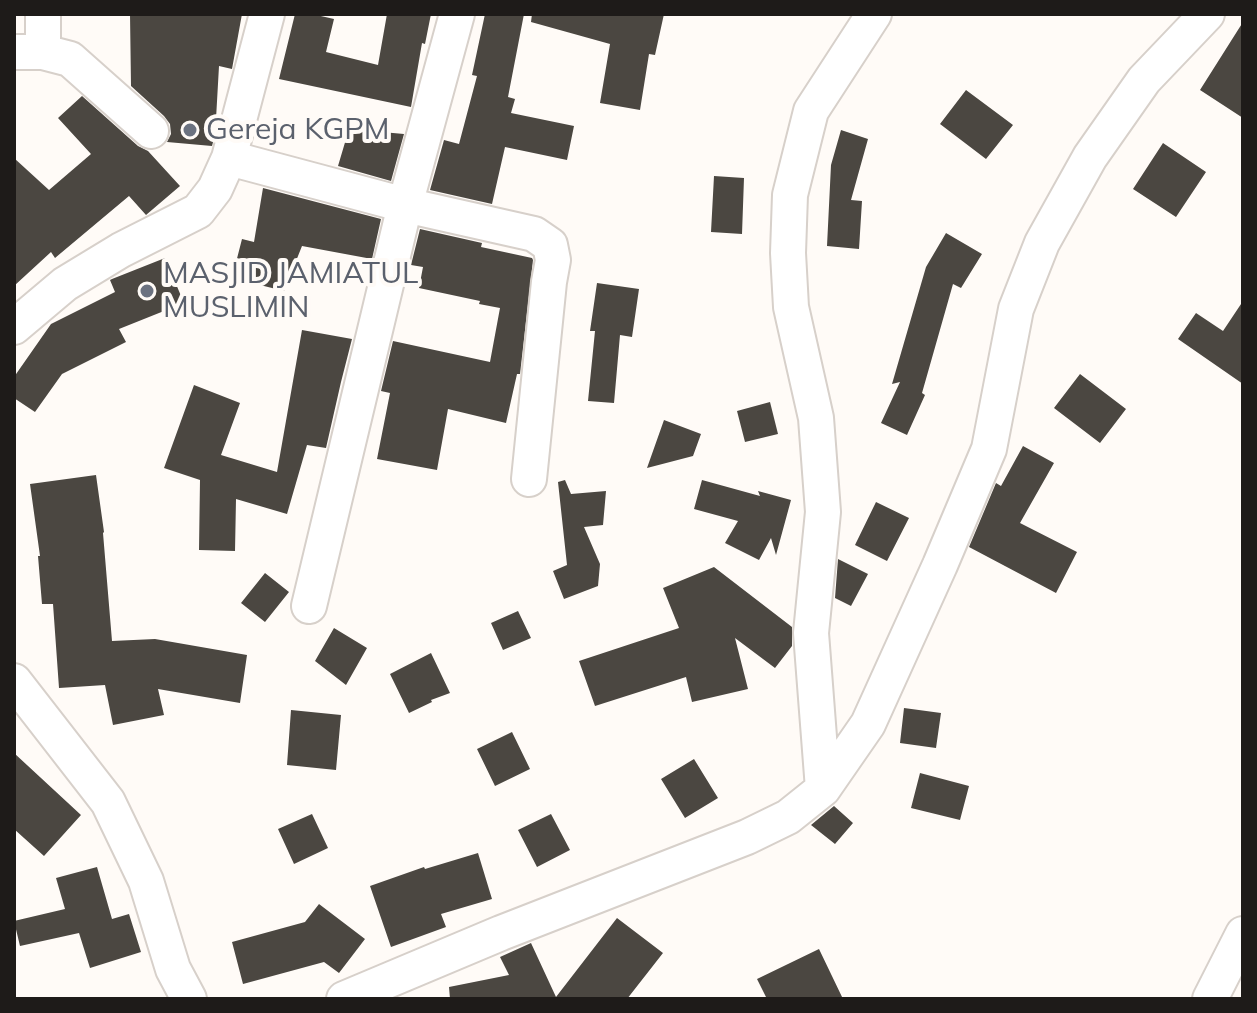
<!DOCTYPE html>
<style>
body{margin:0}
#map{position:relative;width:1257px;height:1013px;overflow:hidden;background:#fffbf7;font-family:Mulish,sans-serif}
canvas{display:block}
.frame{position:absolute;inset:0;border:16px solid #1e1b19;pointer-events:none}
</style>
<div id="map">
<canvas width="1257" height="1013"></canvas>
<div class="frame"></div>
</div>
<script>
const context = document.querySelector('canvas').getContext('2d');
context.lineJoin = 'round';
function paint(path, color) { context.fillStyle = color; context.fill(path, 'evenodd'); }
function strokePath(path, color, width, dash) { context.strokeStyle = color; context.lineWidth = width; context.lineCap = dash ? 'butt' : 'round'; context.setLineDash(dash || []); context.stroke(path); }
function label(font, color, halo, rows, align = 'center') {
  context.font = font + ' Mulish,sans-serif'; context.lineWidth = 8; context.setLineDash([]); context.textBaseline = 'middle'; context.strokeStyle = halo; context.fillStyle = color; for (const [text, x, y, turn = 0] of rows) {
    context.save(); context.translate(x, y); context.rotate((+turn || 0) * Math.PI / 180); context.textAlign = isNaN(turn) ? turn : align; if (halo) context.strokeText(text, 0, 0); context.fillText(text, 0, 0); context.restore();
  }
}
paint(new Path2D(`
 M130,14H242L232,69L219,66L216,119H219L212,146L167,142L171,134L170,124L164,116L131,86Z
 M295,14H312L334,19L326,52L378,65L387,14H431L425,44L422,43L411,107L279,79Z
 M485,14H524L508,97L515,99L511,113L574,126L567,160L505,147L492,204L430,190L444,140L459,144L477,76L472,75Z
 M532,14H664L655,55L649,54L640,110L600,103L610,44L531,22Z
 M1243,22V118L1200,90Z
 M966,90L1013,125L986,159L940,124Z
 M82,96L138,146L148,151L180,186L146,215L129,196L55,258L51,252L14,286V158L49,190L91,154L58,118Z
 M349,129L404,134L391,181L338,166Z
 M841,130L868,139L851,200L862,201L859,249L827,246L831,165Z
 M1163,143L1206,172L1176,217L1133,189Z
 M714,176L744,178L742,234L711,232Z
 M263,188L381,219L372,259L302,246L284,291L232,278L242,239L254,242Z
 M420,229L482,243L481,247L532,258L533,260L520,374H517L506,423L448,409L437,470L377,459L390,393L381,391L393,341L490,362L500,308L479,304L480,301L419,288L423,267L411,265Z
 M946,233L982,254L961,288L953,284L922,393L925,395L907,435L881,423L900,382L892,384L926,267Z
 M165,258L184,303L119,329L126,342L62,374L35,412L14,398V377L51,324L115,292L110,280L112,279Z
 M597,283L639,289L632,337L620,335L614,403L588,401L595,331H590Z
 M1243,301V384L1178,339L1196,313L1223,331Z
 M302,330L352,339L341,382L326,448L307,445L287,514L236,499L235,551L199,550L200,480L164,468L194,385L240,403L221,455L277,472Z
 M1080,374L1126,409L1100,443L1054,408Z
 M770,402L778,434L745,442L737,411Z
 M664,420L701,434L693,456L647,468Z
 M1023,446L1054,463L1020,523L1077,552L1056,593L969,547L996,483L1001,486Z
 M96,475L104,532L103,533L112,641L155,639L247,655L240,703L158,689L164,715L113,725L105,685L59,688L53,604H42L38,556H40L30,484Z
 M565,480L571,494L606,491L603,525L584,527L600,564L598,586L564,599L553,571L567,565L558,482Z
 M702,480L760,496L758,491L791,500L776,555L771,538L759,560L725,543L738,521L694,509Z
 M876,502L909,518L887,561L855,545Z
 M838,559L868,574L851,606L835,598Z
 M714,567L792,627V646L775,668L735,638L748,689L692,702L686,677L595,706L579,661L679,628L663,588Z
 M265,573L289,592L265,622L241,603Z
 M518,611L531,638L503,650L491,623Z
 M334,628L367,648L346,685L315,661Z
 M431,653L450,693L431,700L432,702L409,713L390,674Z
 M904,708L941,713L936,748L900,743Z
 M291,710L341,715L336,770L287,765Z
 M512,732L530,769L495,786L477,749Z
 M14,753L81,815L44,856L14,829Z
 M694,759L718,798L685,818L661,779Z
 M920,773L969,786L960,820L911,808Z
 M834,806L853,823L835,844L811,825Z
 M312,814L328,848L294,864L278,829Z
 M551,814L570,850L537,867L518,830Z
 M478,853L492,899L441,914L446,927L391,947L370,886L424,867L425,869Z
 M97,867L112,919L129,914L141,952L90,968L79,933L20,946L14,921L65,909L56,878Z
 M319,904L365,939L339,973L324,962L243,984L232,942L305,922Z
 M617,918L663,953L627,999H450L449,987L509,975L500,957L531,943L556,997Z
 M819,949L843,999H767L757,979Z`), '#4b4741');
const street = new Path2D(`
 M14,52H43L70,59L151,131
 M43,52V14
 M229,158L405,205L534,234L550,245L553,260L549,282L529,479
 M14,327L65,284L121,250L198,211L215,189L229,158L267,14
 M309,606L405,205L457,14
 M14,681L108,802L146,881L173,969L189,999
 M823,789L811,633L823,512L816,418L791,307L788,253L790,195L811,111L874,14
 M344,999L501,933L747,837L788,817L823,789L868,724L940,565L989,449L1016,309L1042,243L1090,157L1144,80L1207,14
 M1210,999L1243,934`);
strokePath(street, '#d7d0ca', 38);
strokePath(street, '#fff', 34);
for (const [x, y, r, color] of [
 [190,130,8,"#6b7280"],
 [147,291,8,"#6b7280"]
]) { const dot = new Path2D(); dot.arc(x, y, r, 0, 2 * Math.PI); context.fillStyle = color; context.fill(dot); strokePath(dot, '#fffbf7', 3); }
label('30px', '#5b616d', '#fffbf7', [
 ["Gereja KGPM",206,130],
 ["MASJID JAMIATUL",163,274],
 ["MUSLIMIN",163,308]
], 'left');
</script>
